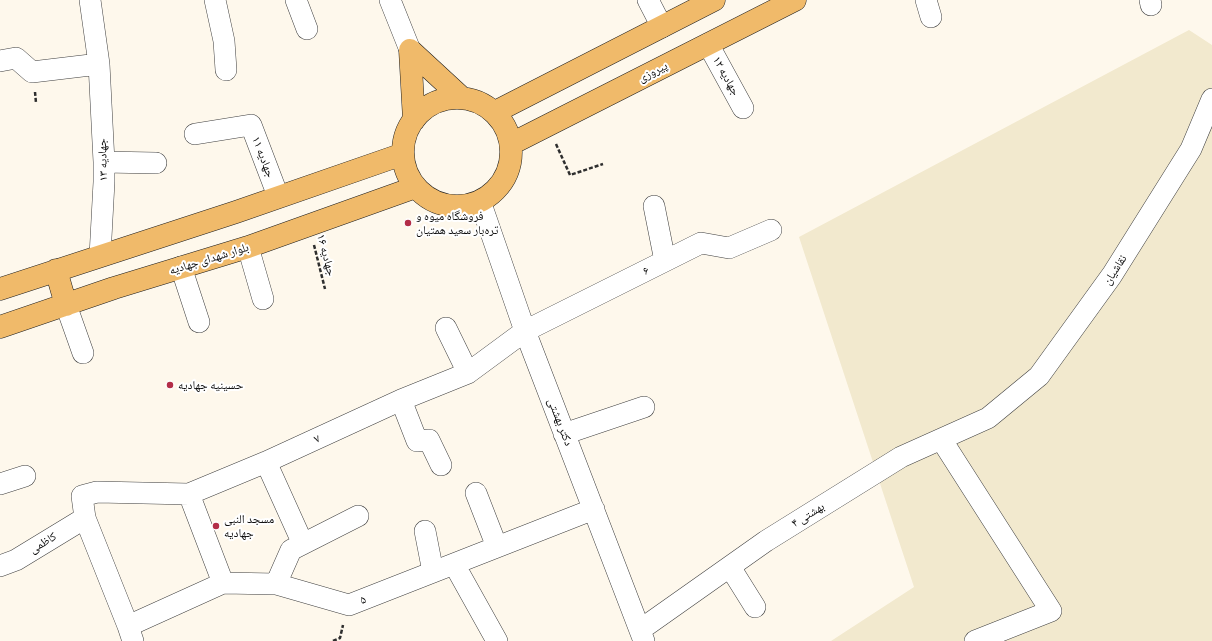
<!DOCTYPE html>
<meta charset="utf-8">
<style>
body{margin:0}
canvas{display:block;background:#fef8ec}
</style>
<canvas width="1212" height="641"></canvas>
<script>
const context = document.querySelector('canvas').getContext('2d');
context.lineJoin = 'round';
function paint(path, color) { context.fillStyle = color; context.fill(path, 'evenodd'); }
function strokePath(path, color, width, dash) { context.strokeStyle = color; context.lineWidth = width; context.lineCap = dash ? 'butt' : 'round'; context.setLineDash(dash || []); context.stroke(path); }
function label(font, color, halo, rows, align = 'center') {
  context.font = font + ' Literata,"Noto Naskh Arabic",serif'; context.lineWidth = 4; context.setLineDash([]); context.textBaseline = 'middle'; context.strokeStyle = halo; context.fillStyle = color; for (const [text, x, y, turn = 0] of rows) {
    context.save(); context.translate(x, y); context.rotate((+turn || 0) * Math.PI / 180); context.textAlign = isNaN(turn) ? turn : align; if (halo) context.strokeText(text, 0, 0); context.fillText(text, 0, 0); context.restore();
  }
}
paint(new Path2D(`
 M1189,30L1212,45V641H831L914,587L799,237Z`), '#f2e9ce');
const minor = new Path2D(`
 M90,0L99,64L104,162V182L100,256
 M215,0L224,41L226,70
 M296,0L307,29
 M390,0L410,50
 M648,0L662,27
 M926,0L931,17
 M1150,0L1151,5
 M708,44L743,108
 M0,61L16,58L32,72L99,64
 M195,134L251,125L278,196
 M104,162L156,163
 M480,201L525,331L644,641
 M654,206L665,261
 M248,247L263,299
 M181,267L199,322
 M66,305L83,353
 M446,328L468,373
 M401,400L417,441L429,440L441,465
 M564,434L644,407
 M941,439L1051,611L975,641
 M266,462L303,544
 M0,484L25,476
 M476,493L497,547
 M425,531L433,572
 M454,564L497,641
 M0,566L16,560L85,518
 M730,567L755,607
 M223,583L189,494L266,462L401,400L468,373L525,331L701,243L729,248L771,230
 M276,584L291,550L358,516
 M128,626L223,583L276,584L349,605L594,509
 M640,630L766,541L901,457L988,418L1039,376L1112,275L1191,149L1212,99
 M133,641L128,626L85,518L82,496L97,492L189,494`);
const major = new Path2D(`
 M403 152a54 54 0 1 1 108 0a54 54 0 1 1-108 0Z
 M495,112L714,0
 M414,120L410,50L462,98
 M511,144L795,0
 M56,270L66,305
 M0,289L236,212L403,154
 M0,327L114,288L248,247L416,187`);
strokePath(minor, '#3f3f3f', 22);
strokePath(major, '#1d1d1d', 23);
strokePath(new Path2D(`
 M35,92L36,103
 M556,144L570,175L603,164
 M314,245L325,289
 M333,641L340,638L343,625`), '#2e2e2e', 2.5, [4, 2]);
strokePath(minor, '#fff', 21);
strokePath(major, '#f0ba6a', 22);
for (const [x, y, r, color] of [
 [408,223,4,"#b32d48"],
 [170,385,4,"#b32d48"],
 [216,526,4,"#b32d48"]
]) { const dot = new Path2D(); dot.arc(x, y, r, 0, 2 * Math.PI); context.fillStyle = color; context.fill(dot); strokePath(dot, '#fff', 1.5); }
label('12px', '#0c0c0c', '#fff', [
 ["پیروزی",653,72,-27],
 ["جهادیه ۱۲",726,76,61],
 ["جهادیه ۱۱",263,157,69],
 ["جهادیه ۱۳",103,160,-92],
 ["جهادیه ۱۶",326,255,75],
 ["بلوار شهدای جهادیه",209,259,-17],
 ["نقاشیان",1115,270,-57],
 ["۶",646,271,-27],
 ["دکتر بهشتی",560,422,69],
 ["۷",317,439,-24],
 ["بهشتی ۴",808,515,-32],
 ["کاظمی",43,543,-31],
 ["۵",363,600,-21]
]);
label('12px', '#0c0c0c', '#fff', [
 ["فروشگاه میوه و",416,216],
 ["تره‌بار سعید همتیان",416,230],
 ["حسینیه جهادیه",178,385],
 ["مسجد النبی",224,519],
 ["جهادیه",224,533]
], 'left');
</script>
